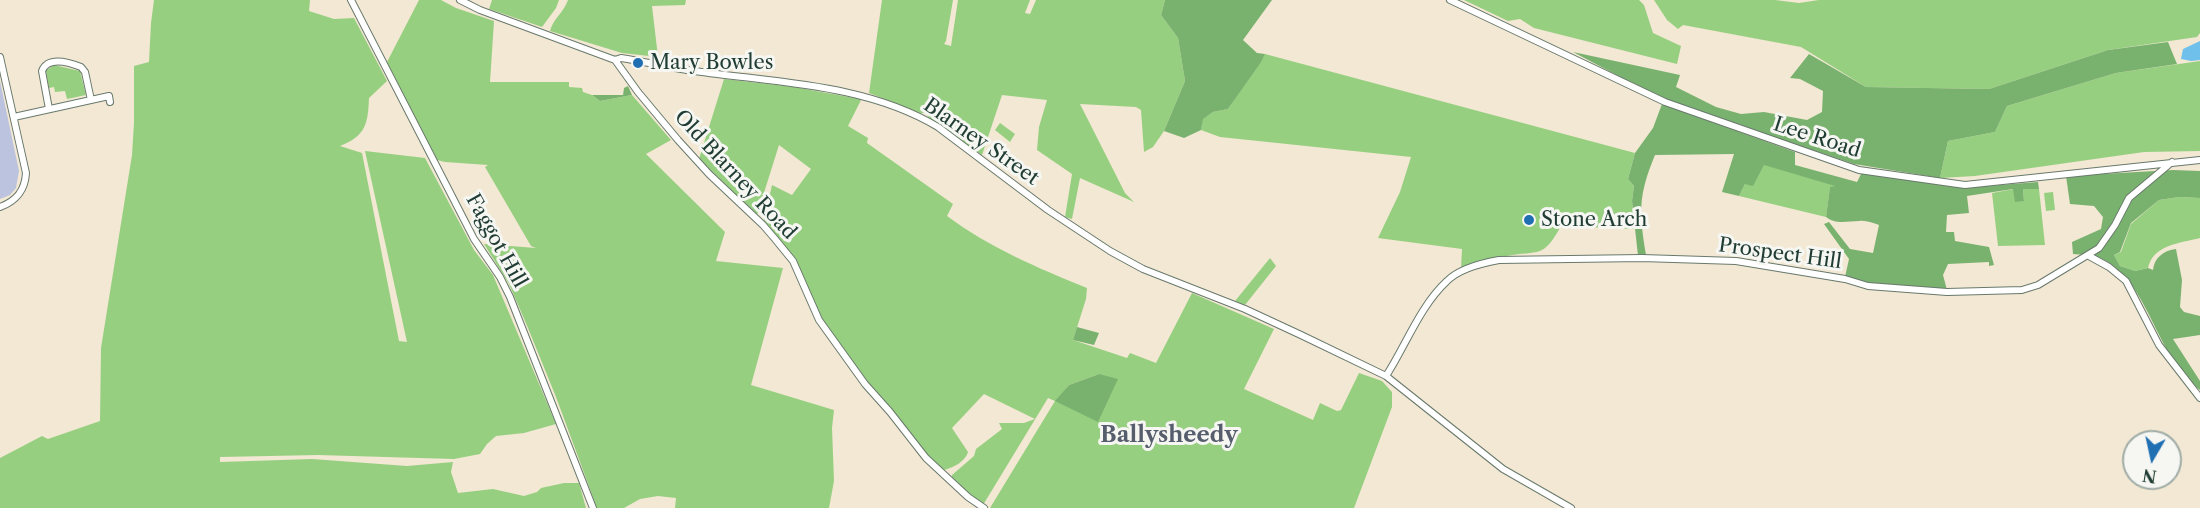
<!DOCTYPE html>
<style>
body{margin:0}
#map{position:relative;width:2200px;height:508px;overflow:hidden;background:#f2e8d3;font-family:"Libre Caslon Text",serif}
canvas{display:block}
.north{position:absolute;left:2122px;top:430px;width:60px;height:60px;box-sizing:border-box;background:#f6f6f2;border:2px solid #a0aca6;border-radius:50%;rotate:189deg;font-size:16px;font-weight:700;line-height:24px;text-align:center;color:#1f3d34}
.north::after{content:'';display:block;margin:auto;width:21px;height:27px;background:#1f6fb2;clip-path:polygon(50% 0,100% 100%,50% 72%,0 100%)}
</style>
<div id="map">
<canvas width="2200" height="508"></canvas>
<div class="north">N</div>
</div>
<script>
const context = document.querySelector('canvas').getContext('2d');
context.lineJoin = 'round';
function paint(path, color) { context.fillStyle = color; context.fill(path, 'evenodd'); }
function strokePath(path, color, width, dash) { context.strokeStyle = color; context.lineWidth = width; context.lineCap = dash ? 'butt' : 'round'; context.setLineDash(dash || []); context.stroke(path); }
function label(font, color, halo, rows, align = 'center') {
  context.font = font + ' "Libre Caslon Text",serif'; context.lineWidth = 6; context.setLineDash([]); context.textBaseline = 'middle'; context.strokeStyle = halo; context.fillStyle = color; for (const [text, x, y, turn = 0] of rows) {
    context.save(); context.translate(x, y); context.rotate((+turn || 0) * Math.PI / 180); context.textAlign = isNaN(turn) ? turn : align; if (halo) context.strokeText(text, 0, 0); context.fillText(text, 0, 0); context.restore();
  }
}
paint(new Path2D(`
 M0,81L19,171L16,188L10,195L0,199Z`), '#bbc3de');
paint(new Path2D(`
 M154,0H310L309,11L334,19L354,18L387,81L369,98C368,123 366,136 340,146L362,153L399,341L407,342L365,151L425,158L474,250L493,275L556,424L524,433L496,436L487,444L480,454L454,459L318,455L220,457V462L312,459L407,466L453,462L451,472L458,493L493,489L524,496L537,492L541,488L564,483H579L586,508H0V458L42,436L48,439L100,421L101,348L132,155L134,123V66L149,62L151,23Z
 M419,0H441L456,8L494,21L490,82H569V87L582,88L583,92L592,95L600,101L632,95L671,140L646,154L725,232L716,261L783,268L751,385L834,410L832,428L834,481L829,508H675L676,498L658,496L640,499L624,508H597L556,397L528,328L509,284L484,244L536,248L531,246L485,167L488,165L445,162L437,160L387,62Z
 M492,0H559L556,8L542,27L489,9Z
 M568,0H686L685,5L652,6L658,57L622,53L550,31C553,19 564,12 568,0Z
 M882,0H953L946,41L944,44L951,46L958,0H1030L1025,13L1030,14L1036,0H1165L1161,15L1178,38L1185,81L1164,131L1153,147L1144,152L1141,110L1136,107L1080,104L1125,193L1134,202L1080,178L1072,219L1065,217L1072,174L1037,150L1039,127L1047,100L1002,95L982,155L930,119L926,113H920L869,93Z
 M1464,0H1639L1644,5L1653,33L1681,46L1677,64L1534,28L1520,19L1508,21Z
 M1654,0H1775L1799,3L1819,0H2200V33L2197,37L2108,50L1989,89L1866,87L1801,47L1683,25L1678,29L1667,20Z
 M1265,54L1635,153L1628,179L1634,186L1632,201L1635,229L1561,226C1543,259 1539,250 1507,256C1492,259 1476,265 1461,269L1462,249L1378,238L1400,192L1411,157L1220,137L1201,130L1202,119L1213,112L1228,109Z
 M2200,61V151L2144,152L1975,176L1940,178L1948,141L1995,132L2007,106L2116,73Z
 M54,65L80,71L86,95L67,99L65,91L55,92L54,87L49,88L46,71Z
 M724,79L794,87L860,99L861,100L848,126L868,138L867,143L953,204L947,216C990,248 1038,268 1087,288L1086,299L1073,340L1127,358L1130,353L1156,363L1192,293L1274,329L1244,389L1313,420L1320,403L1337,411L1341,410L1359,373L1382,381L1392,392V407L1354,508H990L1055,401L1048,398L983,505L952,478V475L974,456L976,449L1002,429L999,423H1024L1035,419L984,394L952,428L968,452C966,461 953,468 944,470L924,453L869,385L822,319L797,263L764,221L772,185L792,195L811,169L779,145L757,215L699,159ZM1099,374L1056,401L1069,385Z
 M1000,123L1015,134L1010,142L995,130Z
 M1764,164L1837,186L1830,188L1826,217L1739,196L1745,184L1756,179Z
 M2014,189L2024,201L2023,189H2039L2045,245L1998,246L1992,193Z
 M2053,192L2055,210L2046,211L2044,193Z
 M2179,197L2200,198V238C2180,243 2153,245 2148,268L2135,271L2120,266L2114,255L2121,252L2131,224L2159,200Z
 M1270,258L1276,266L1245,305L1235,301Z`), '#97cf81');
paint(new Path2D(`
 M1165,0H1272L1243,40L1257,53L1265,54L1261,62L1228,109L1213,112L1203,119L1201,130L1184,138L1164,131L1185,81L1178,38L1161,15Z
 M2168,42L2177,64L2116,73L2007,106L1995,132L1948,141L1940,178L1854,164L1664,100L1573,52L1680,75L1676,87L1716,107L1741,114L1764,112L1807,120L1822,112L1823,91L1800,79L1790,78L1809,54L1866,87L1989,89L2108,50Z
 M628,86L632,95L600,101L592,95H623L624,88Z
 M1662,104L1795,152V165L1857,182L1862,172L1961,188L2038,182L2039,189H2023L2024,201L2015,202L2013,189L1967,196L1969,213L1947,215L1946,232H1954L1955,241L1989,247L1994,265L1989,266V262L1948,264L1943,275L1947,290L1868,283L1845,277L1849,259L1824,224L1829,222L1850,249L1873,253L1879,225C1873,223 1866,220 1859,221C1848,221 1836,225 1826,217L1830,187L1835,186L1764,165L1753,186L1745,184L1739,196L1722,192L1734,154L1655,155C1638,196 1639,212 1646,255L1638,256L1632,201L1634,186L1628,179L1635,153L1653,128Z
 M2173,170L2200,171V198L2179,197L2159,200L2131,223L2120,252L2114,255L2120,266L2135,271L2148,268L2153,270C2154,258 2164,250 2176,249L2182,280L2180,307L2184,312L2200,316V335L2173,339L2200,381V390C2155,358 2150,280 2100,258C2093,254 2081,255 2073,254L2072,242L2101,229L2103,217L2094,206L2070,204L2066,176Z
 M1077,327L1099,333L1094,345L1073,340Z
 M1099,374L1118,379L1098,422L1055,401L1069,385Z`), '#79b26f');
paint(new Path2D(`
 M2200,41V60L2191,61L2181,59L2183,49Z`), '#6fc0ea');
const minor = new Path2D(`
 M351,0L474,239L500,277L510,297L593,508
 M460,0L480,10L615,60L621,58C648,62 675,69 702,72C782,83 868,85 938,127L1048,210L1110,251L1143,269L1245,309L1301,335L1386,376L1503,469L1571,508
 M1450,0L1665,102L1859,170L1965,185L2200,160
 M0,57L26,173C25,191 16,201 0,207
 M615,60L638,92L678,140L709,174L763,225L775,239L793,261L819,320L865,384L890,412L926,458L968,497L984,508
 M49,109L42,71C48,56 68,62 81,67L85,72L91,100
 M14,117L109,96L110,102
 M2089,256L2109,267L2126,281L2159,345L2200,398
 M1386,376C1406,345 1420,306 1447,281C1460,268 1482,263 1499,260L1642,258L1736,261L1845,279L1868,286L1947,292L2022,290L2038,285L2099,248L2115,225L2129,198L2172,162`);
strokePath(minor, '#69796c', 8);
strokePath(minor, '#fff', 6);
for (const [x, y, r, color] of [
 [638,63,6,"#1f6fb2"],
 [1529,220,6,"#1f6fb2"]
]) { const dot = new Path2D(); dot.arc(x, y, r, 0, 2 * Math.PI); context.fillStyle = color; context.fill(dot); strokePath(dot, '#f6f6f2', 2); }
label('20px', '#1f3d34', '#f6f6f2', [
 ["Mary Bowles",650,63],
 ["Stone Arch",1541,220]
], 'left');
label('20px', '#1f3d34', '#f6f6f2', [
 ["Lee Road",1817,138,18],
 ["Blarney Street",981,142,35],
 ["Old Blarney Road",735,175,47],
 ["Faggot Hill",496,241,61],
 ["Prospect Hill",1780,254,8]
]);
label('bold 22px', '#565d6d', '#f6f6f2', [
 ["Ballysheedy",1169,436]
]);
</script>
